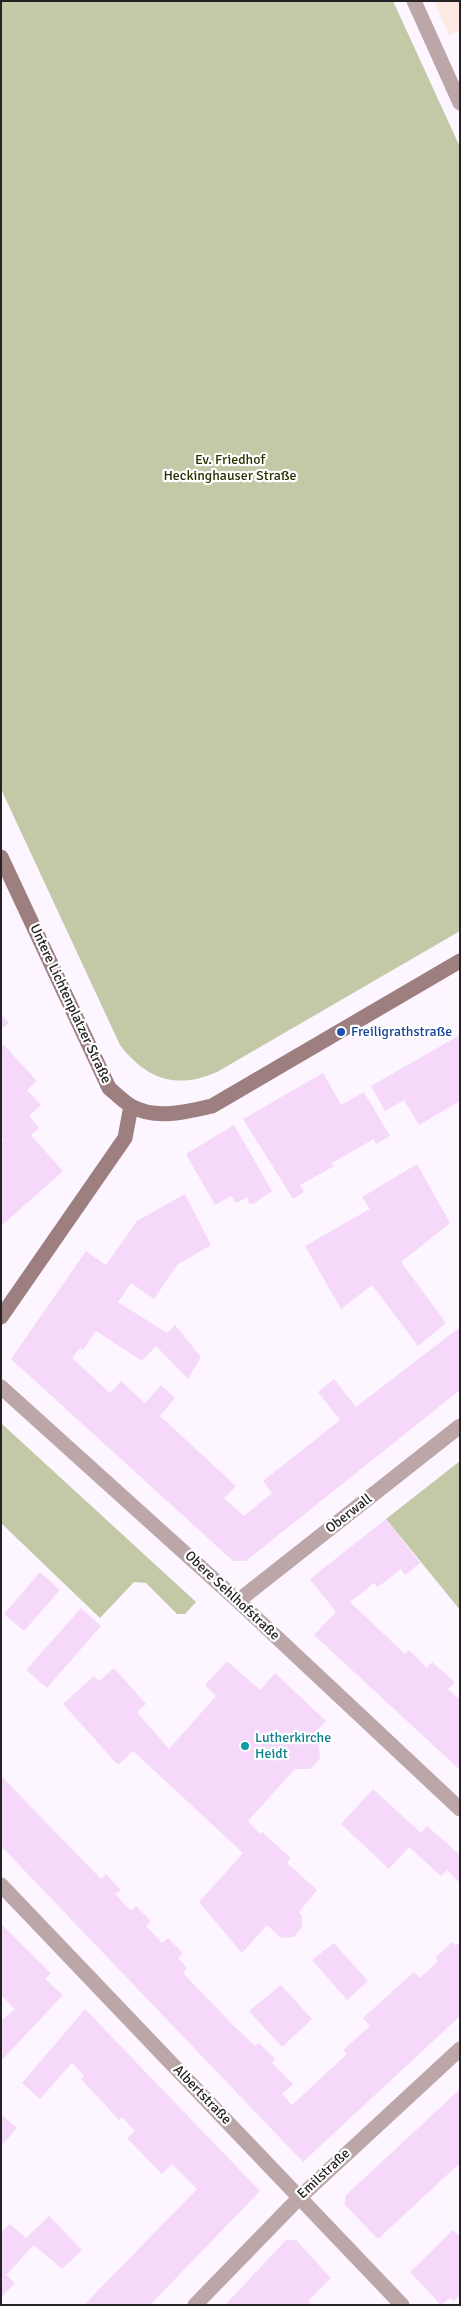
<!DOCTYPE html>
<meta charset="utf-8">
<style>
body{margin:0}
#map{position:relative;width:461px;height:2306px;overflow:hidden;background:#fdf5ff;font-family:Signika,sans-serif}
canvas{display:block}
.frame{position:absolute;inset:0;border:2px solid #252225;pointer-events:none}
</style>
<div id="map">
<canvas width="461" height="2306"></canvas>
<div class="frame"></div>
</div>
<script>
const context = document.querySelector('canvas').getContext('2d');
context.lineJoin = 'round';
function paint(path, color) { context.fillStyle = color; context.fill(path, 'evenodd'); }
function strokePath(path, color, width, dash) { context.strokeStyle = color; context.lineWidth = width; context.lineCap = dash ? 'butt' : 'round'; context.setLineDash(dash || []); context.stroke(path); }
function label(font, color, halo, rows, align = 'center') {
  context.font = font + ' Signika,sans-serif'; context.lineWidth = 4.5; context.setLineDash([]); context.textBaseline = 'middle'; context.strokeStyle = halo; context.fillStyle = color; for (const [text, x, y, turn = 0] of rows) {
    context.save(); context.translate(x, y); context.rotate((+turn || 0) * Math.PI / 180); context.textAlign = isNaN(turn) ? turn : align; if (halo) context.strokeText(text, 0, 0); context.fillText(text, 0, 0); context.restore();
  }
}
paint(new Path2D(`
 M434,1H460V30L449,35Z`), '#fde9e2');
paint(new Path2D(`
 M1,1H393L460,147V931L217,1072C176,1090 146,1079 120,1045L1,789Z
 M1,1423L196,1602L185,1614H177L146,1583L134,1582L100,1618L1,1523Z
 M460,1461V1610L386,1519Z`), '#c3c9a6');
paint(new Path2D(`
 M1,1014L9,1023L1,1029Z
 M460,1035V1101L419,1125L404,1100L385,1111L371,1086Z
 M1,1042L37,1081L27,1090L41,1105L29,1116L39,1128L31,1135L63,1171L1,1226V1142L4,1139L1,1136Z
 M323,1073L341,1105L364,1092L390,1136L376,1144L374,1139L332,1163L334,1166L300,1185L304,1192L293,1199L243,1119Z
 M234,1125L272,1191L253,1204L249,1203L248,1197L236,1203L231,1196L215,1205L186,1154Z
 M417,1164L450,1223L401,1262L446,1323L418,1346L372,1285L341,1309L305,1246L370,1209L362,1197Z
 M185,1194L211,1245L177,1265L154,1299L131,1283L118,1302L167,1333L175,1325L201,1357L188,1379L156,1346L142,1361L96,1331L83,1350L80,1348L72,1358L110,1393L121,1381L145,1403L161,1385L175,1398L160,1416L236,1486L224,1498L244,1516L272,1493L263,1481L340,1420L318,1392L334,1379L356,1407L460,1327V1390L246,1561H233L11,1359L86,1251L106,1265L137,1221Z
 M386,1519L420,1563L405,1575L401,1569L378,1587L374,1583L350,1602L405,1654L409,1650L427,1668L432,1662L455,1682L448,1689L458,1698L460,1695V1770L314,1635L336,1612L310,1579Z
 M40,1572L60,1590L24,1631L4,1614Z
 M81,1608L101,1626L47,1688L26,1670Z
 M227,1661L260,1690L275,1673L326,1721L311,1737L319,1744L320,1759L310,1769H295L248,1821L260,1834L262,1832L291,1858L287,1863L317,1890L299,1912L302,1915V1927L294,1937L281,1938L267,1925L242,1953L199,1902L243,1853L133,1751L118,1765L63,1704L94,1676L99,1681L114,1668L146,1704L137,1712L169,1749L216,1696L205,1685Z
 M1,1776L101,1879L106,1874L121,1890L115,1894L131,1911L136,1906L151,1921L146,1926L162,1943L168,1938L183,1953L178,1958L187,1968L183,1973L233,2025L255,2046L259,2043L275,2059L272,2063L293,2084L282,2094L292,2105L347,2054L343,2050L370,2026L363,2018L414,1972L420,1978L438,1961L435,1958L452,1942L456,1945L460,1942V2016L303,2162L1,1846Z
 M373,1789L421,1833L427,1826L460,1855V1883L447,1870L441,1876L409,1847L389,1869L341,1824Z
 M1,1924L51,1973L45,1979L63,1995L3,2059L1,2057V2021L15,2009L1,1995Z
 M334,1943L368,1981L347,2000L312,1960Z
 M281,1985L312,2019L282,2047L249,2011Z
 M85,2009L260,2191L150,2305H84L197,2189L172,2164L162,2174L127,2138L135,2131L122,2117L119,2120L81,2079L84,2076L72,2063L40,2099L22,2083Z
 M460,2089V2163L378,2239L345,2205V2196Z
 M1,2114L17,2128L1,2146Z
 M49,2216L82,2250L62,2269L34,2245L6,2275L15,2283L1,2297V2232L10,2224L26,2238Z
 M453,2230L460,2237V2295L454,2301L450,2298L441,2305L410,2272Z
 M286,2240H296L331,2278L308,2301L313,2305H225Z`), '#f5d8fa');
strokePath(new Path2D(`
 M414,1L460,103
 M1,1387L238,1601L460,1809
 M238,1601L460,1426
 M1,1885L402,2305
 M195,2305L300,2197L460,2049`), '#bca6a7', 15);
strokePath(new Path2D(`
 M1,857L109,1088C116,1094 123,1101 131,1106C155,1120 187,1112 212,1106L460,961
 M1,1317L125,1138L131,1106`), '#9d7f80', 15);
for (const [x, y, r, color] of [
 [341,1032,5,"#1a4fb4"],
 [245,1746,5,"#0f9aa8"]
]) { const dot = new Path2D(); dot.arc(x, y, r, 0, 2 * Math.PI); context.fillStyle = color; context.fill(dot); strokePath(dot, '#fff', 2); }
label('14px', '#2b2f00', '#fff', [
 ["Ev. Friedhof",230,460],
 ["Heckinghauser Straße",230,476]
]);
label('14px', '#252225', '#fff', [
 ["Untere Lichtenplatzer Straße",70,1004,65],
 ["Oberwall",349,1514,-38],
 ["Obere Sehlhofstraße",232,1596,43],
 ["Albertstraße",202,2095,46],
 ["Emilstraße",324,2174,-43]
]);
label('14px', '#164399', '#fff', [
 ["Freiligrathstraße",351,1032]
], 'left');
label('14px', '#0d838f', '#fff', [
 ["Lutherkirche",255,1738],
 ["Heidt",255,1754]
], 'left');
</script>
